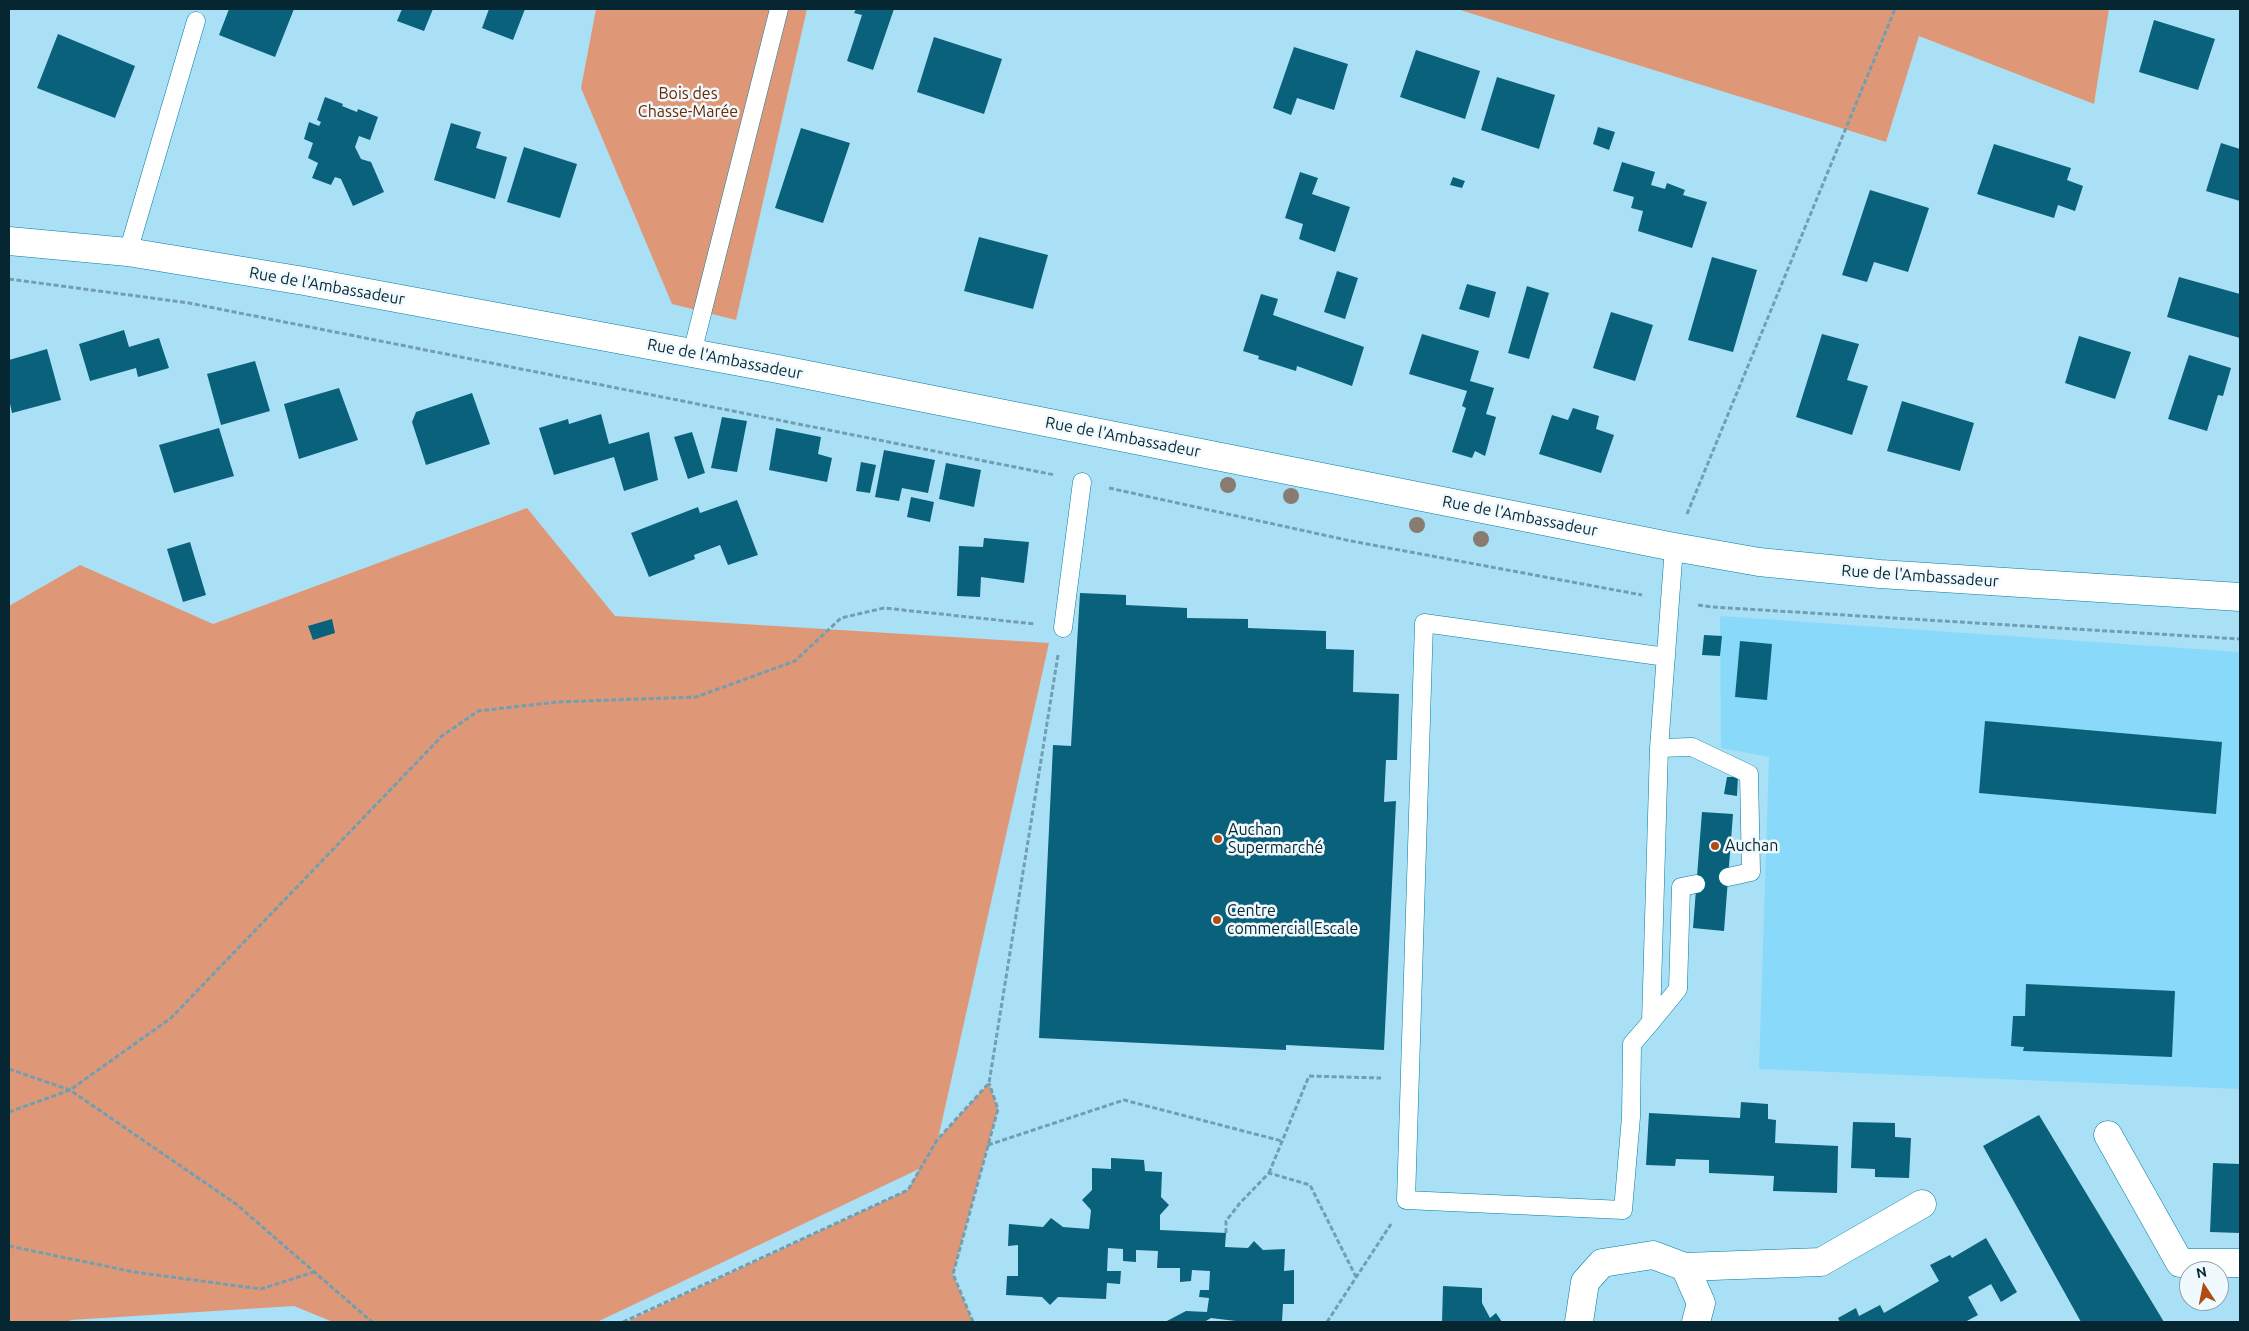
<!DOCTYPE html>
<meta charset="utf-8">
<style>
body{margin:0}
#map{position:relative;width:2249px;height:1331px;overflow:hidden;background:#aae0f6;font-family:Ubuntu,sans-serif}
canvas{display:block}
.frame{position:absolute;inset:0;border:10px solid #062631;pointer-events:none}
.north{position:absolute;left:2179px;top:1261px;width:50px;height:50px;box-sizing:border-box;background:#f0f9fd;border:1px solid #92a5ab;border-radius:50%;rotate:349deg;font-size:14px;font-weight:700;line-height:20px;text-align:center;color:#062631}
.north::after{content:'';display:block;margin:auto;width:18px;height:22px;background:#b04d12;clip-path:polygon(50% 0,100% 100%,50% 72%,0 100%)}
</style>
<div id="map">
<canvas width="2249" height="1331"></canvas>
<div class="frame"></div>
<div class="north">N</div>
</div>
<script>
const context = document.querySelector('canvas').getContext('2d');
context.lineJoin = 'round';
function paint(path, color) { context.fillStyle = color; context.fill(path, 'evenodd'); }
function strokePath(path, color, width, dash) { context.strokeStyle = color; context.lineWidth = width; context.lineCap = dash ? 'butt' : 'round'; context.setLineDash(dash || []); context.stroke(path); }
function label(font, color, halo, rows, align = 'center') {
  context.font = font + ' Ubuntu,sans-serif'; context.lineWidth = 5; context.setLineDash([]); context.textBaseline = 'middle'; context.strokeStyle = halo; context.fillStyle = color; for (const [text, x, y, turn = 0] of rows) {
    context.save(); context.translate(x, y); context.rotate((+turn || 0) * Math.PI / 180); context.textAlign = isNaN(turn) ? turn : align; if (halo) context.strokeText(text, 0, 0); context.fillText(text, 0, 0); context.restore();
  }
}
paint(new Path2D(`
 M1720,616L2240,652V1089L1759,1069L1769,757L1721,748Z`), '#89dafa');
paint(new Path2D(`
 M596,9H807L736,320L672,304L581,88Z
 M1457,9H2109L2094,104L1919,36L1886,142Z
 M527,508L615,616L1049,643L938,1139L989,1083L998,1109L953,1274L973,1322H626L908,1190L919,1169L597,1322H333L294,1306L71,1320L68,1322H9V606L80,565L213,624Z`), '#df9877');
paint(new Path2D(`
 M229,9H294L275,57L219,35Z
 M402,9H433L424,31L397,21Z
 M489,9H525L513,40L482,28Z
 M856,9H894L873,70L847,61L862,15L854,13Z
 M2154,20L2215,39L2198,90L2139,72Z
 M58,34L135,66L115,118L37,88Z
 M934,37L1002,59L984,114L917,92Z
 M1294,47L1348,64L1334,110L1297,98L1291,115L1273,108Z
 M1416,50L1480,71L1465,119L1400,97Z
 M1497,77L1555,95L1539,149L1481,130Z
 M325,97L343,104L342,106L357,112L358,109L378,117L370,140L359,136L355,147L361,159L371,162L384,192L353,206L341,179L335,177L331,185L312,178L318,163L308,158L313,143L304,139L309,122L319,126L321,122L317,120Z
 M451,123L481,132L476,148L507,157L495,199L434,180Z
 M1598,127L1615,132L1609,150L1593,144Z
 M801,128L850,143L823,223L775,208Z
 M2221,143L2240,149V201L2206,191Z
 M1994,144L2071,168L2067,180L2083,186L2075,211L2058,205L2054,218L1977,194Z
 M524,147L577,164L560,218L507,202Z
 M1622,162L1655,172L1651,185L1665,189L1667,183L1685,190L1683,195L1707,202L1692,248L1638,231L1643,211L1631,208L1634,197L1613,191Z
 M1300,172L1318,178L1312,194L1350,207L1335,252L1299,239L1303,224L1285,218Z
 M1453,177L1465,181L1462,188L1450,185Z
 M1870,190L1929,208L1908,272L1874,262L1867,282L1842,275Z
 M979,237L1048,255L1033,309L964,291Z
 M1712,257L1757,270L1733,352L1688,340Z
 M1337,271L1358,278L1345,319L1324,312Z
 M2179,277L2240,294V338L2167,317Z
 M1467,284L1496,292L1489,318L1459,309Z
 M1527,286L1549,293L1529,359L1508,353Z
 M1261,294L1278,299L1273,315L1364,347L1352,386L1297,366L1296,371L1258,359L1259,356L1243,351Z
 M1611,312L1653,325L1635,381L1593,368Z
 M124,330L129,347L159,338L169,368L138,377L136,368L90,381L79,344Z
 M1422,334L1479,351L1470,381L1494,388L1486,414L1496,417L1485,456L1475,451L1472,458L1452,452L1466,408L1462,406L1467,391L1409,374Z
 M1822,334L1859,344L1847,380L1868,386L1852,435L1796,417Z
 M2079,336L2131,352L2115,399L2065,383Z
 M47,349L61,400L12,413L9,399V360Z
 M2189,355L2231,368L2223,396L2218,395L2207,431L2168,419Z
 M255,361L270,411L221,425L207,374Z
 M339,388L358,440L299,459L284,404Z
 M472,393L490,444L426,465L412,422L416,412Z
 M1902,401L1974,423L1960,471L1887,451Z
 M1573,408L1599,416L1596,429L1614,435L1601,473L1539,454L1552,415L1568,420Z
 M601,414L609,444L649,432L658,480L624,491L614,457L554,475L539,428L568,419L569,424Z
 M722,417L747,421L737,472L711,468Z
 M219,428L234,476L174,493L159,445Z
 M776,428L821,437L818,454L832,458L827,482L769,470Z
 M692,432L705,473L688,479L674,437Z
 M884,450L935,460L928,493L902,488L899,501L875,497Z
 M861,462L876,465L870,493L856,491Z
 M946,463L981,470L974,507L939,499Z
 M911,497L934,502L930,522L907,517Z
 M737,500L758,555L728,565L720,545L694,555L695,559L649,577L631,533L698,507L700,513Z
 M984,538L1029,542L1024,583L981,577L980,597L957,596L959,546L983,547Z
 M190,542L206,595L183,602L167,549Z
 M1080,593L1126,595V605L1187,608V618L1248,619V628L1326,631V649L1354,650L1353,692L1399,694L1397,760H1386L1384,802L1396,801L1384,1050L1286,1045V1050L1039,1038L1053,745L1071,746Z
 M332,619L335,633L313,640L308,626Z
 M1704,635L1722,636L1720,656L1702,655Z
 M1740,641L1772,644L1767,700L1735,697Z
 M1985,721L2222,742L2216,814L1979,793Z
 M1727,777H1738L1737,796L1724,794Z
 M1702,812L1733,814L1724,931L1693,928Z
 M2026,984L2175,991L2172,1057L2023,1051L2024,1047L2011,1046L2013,1016H2025Z
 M1741,1102L1768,1104V1119L1776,1120L1775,1143L1838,1146L1837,1193L1773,1191L1774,1176L1709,1173V1160L1676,1159L1675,1166L1646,1165L1649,1113L1740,1118Z
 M2039,1115L2164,1322H2081L1983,1146Z
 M1853,1122L1895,1123V1137L1911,1138L1909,1178L1875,1177V1169L1851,1168Z
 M1111,1158L1144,1160L1145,1171L1162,1172L1161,1197L1169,1205L1160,1215V1230L1226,1233L1225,1247L1248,1248L1254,1241L1263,1250L1285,1249L1284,1271L1294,1270V1304H1283L1282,1321L1244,1322L1211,1318L1204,1322H1165L1186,1311L1207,1312L1209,1298L1199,1297L1200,1290H1209L1210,1271L1192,1270L1191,1281L1180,1282V1268H1157L1158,1251L1136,1250V1262L1123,1261V1249L1108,1248L1107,1271H1121L1120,1284L1107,1283L1106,1299L1058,1297L1050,1305L1042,1297L1006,1295L1007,1276H1018V1245L1008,1246L1009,1224L1043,1227L1051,1218L1063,1227L1089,1229L1091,1210L1082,1200L1092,1190V1168L1111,1169Z
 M2213,1163L2240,1164V1233L2210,1232Z
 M1986,1238L2017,1292L2001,1302L1991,1284L1968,1297L1978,1315L1965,1322H1840L1838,1318L1856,1308L1859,1316L1880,1305L1884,1313L1939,1281L1930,1265L1950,1255L1952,1258Z
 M1443,1286L1482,1288V1303L1490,1318L1496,1313L1502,1322H1442Z`), '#0a617b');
const service = new Path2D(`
 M128,252L196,21
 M692,353L779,9
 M1063,628L1082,482
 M1666,657L1424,623L1406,1200L1623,1210L1631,1117L1632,1044L1651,1022L1659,748L1674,547
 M1659,748L1692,747L1749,774L1751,872L1728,877
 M1651,1022L1678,989L1681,887L1696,884`);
const minor = new Path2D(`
 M2108,1135L2180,1263H2240
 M1685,1267L1821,1262L1922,1204
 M1579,1322L1585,1282L1602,1263L1653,1255L1685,1267L1701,1303L1696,1322`);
const secondary = new Path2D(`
 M9,241L128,252L304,281L778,369L1674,547L1759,562L1880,574L2240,597`);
strokePath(service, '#017d9f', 19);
strokePath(minor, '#017d9f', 29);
strokePath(secondary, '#017d9f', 29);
strokePath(new Path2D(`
 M9,279L189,303L1055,475
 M1109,488L1351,541L1642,595
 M1687,514L1895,9
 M1698,605L1712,607L2240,639
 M9,1069L70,1090L236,1204L372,1322
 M9,1112L70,1090L171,1018L442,736L478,711L557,702L696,697L795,661L841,618L884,608L1035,624
 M988,1145L1124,1100L1282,1141
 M1269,1173L1309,1076L1381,1078
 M1226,1233V1221L1240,1203L1269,1173L1310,1185L1356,1277
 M9,1246L134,1272L261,1289L314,1272
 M623,1322L908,1190L937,1140L989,1083L1058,655
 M973,1322L953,1274L998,1109L989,1083
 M1327,1322L1391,1224`), '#719fb1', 3, [5, 2.5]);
strokePath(service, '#fff', 18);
strokePath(minor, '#fff', 28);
strokePath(secondary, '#fff', 28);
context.fillStyle = '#887b6f';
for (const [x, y] of [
 [1228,485],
 [1291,496],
 [1417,525],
 [1481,539]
]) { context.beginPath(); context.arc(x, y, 8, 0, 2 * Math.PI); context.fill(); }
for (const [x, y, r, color] of [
 [1218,839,5,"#b04d12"],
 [1715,846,5,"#b04d12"],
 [1217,920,5,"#b04d12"]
]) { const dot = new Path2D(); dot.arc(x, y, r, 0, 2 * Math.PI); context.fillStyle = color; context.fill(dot); strokePath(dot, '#f0f9fd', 2); }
label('16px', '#6d2900', '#f0f9fd', [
 ["Bois des",688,94],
 ["Chasse-Marée",688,112]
]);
label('16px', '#062631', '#f0f9fd', [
 ["Rue de l'Ambassadeur",327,286,10],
 ["Rue de l'Ambassadeur",725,359,11],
 ["Rue de l'Ambassadeur",1123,437,11],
 ["Rue de l'Ambassadeur",1520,516,11],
 ["Rue de l'Ambassadeur",1920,576,4]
]);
label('16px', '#062631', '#f0f9fd', [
 ["Auchan",1228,830],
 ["Supermarché",1228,848],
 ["Auchan",1725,846],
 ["Centre",1227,911],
 ["commercial Escale",1227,929]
], 'left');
</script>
